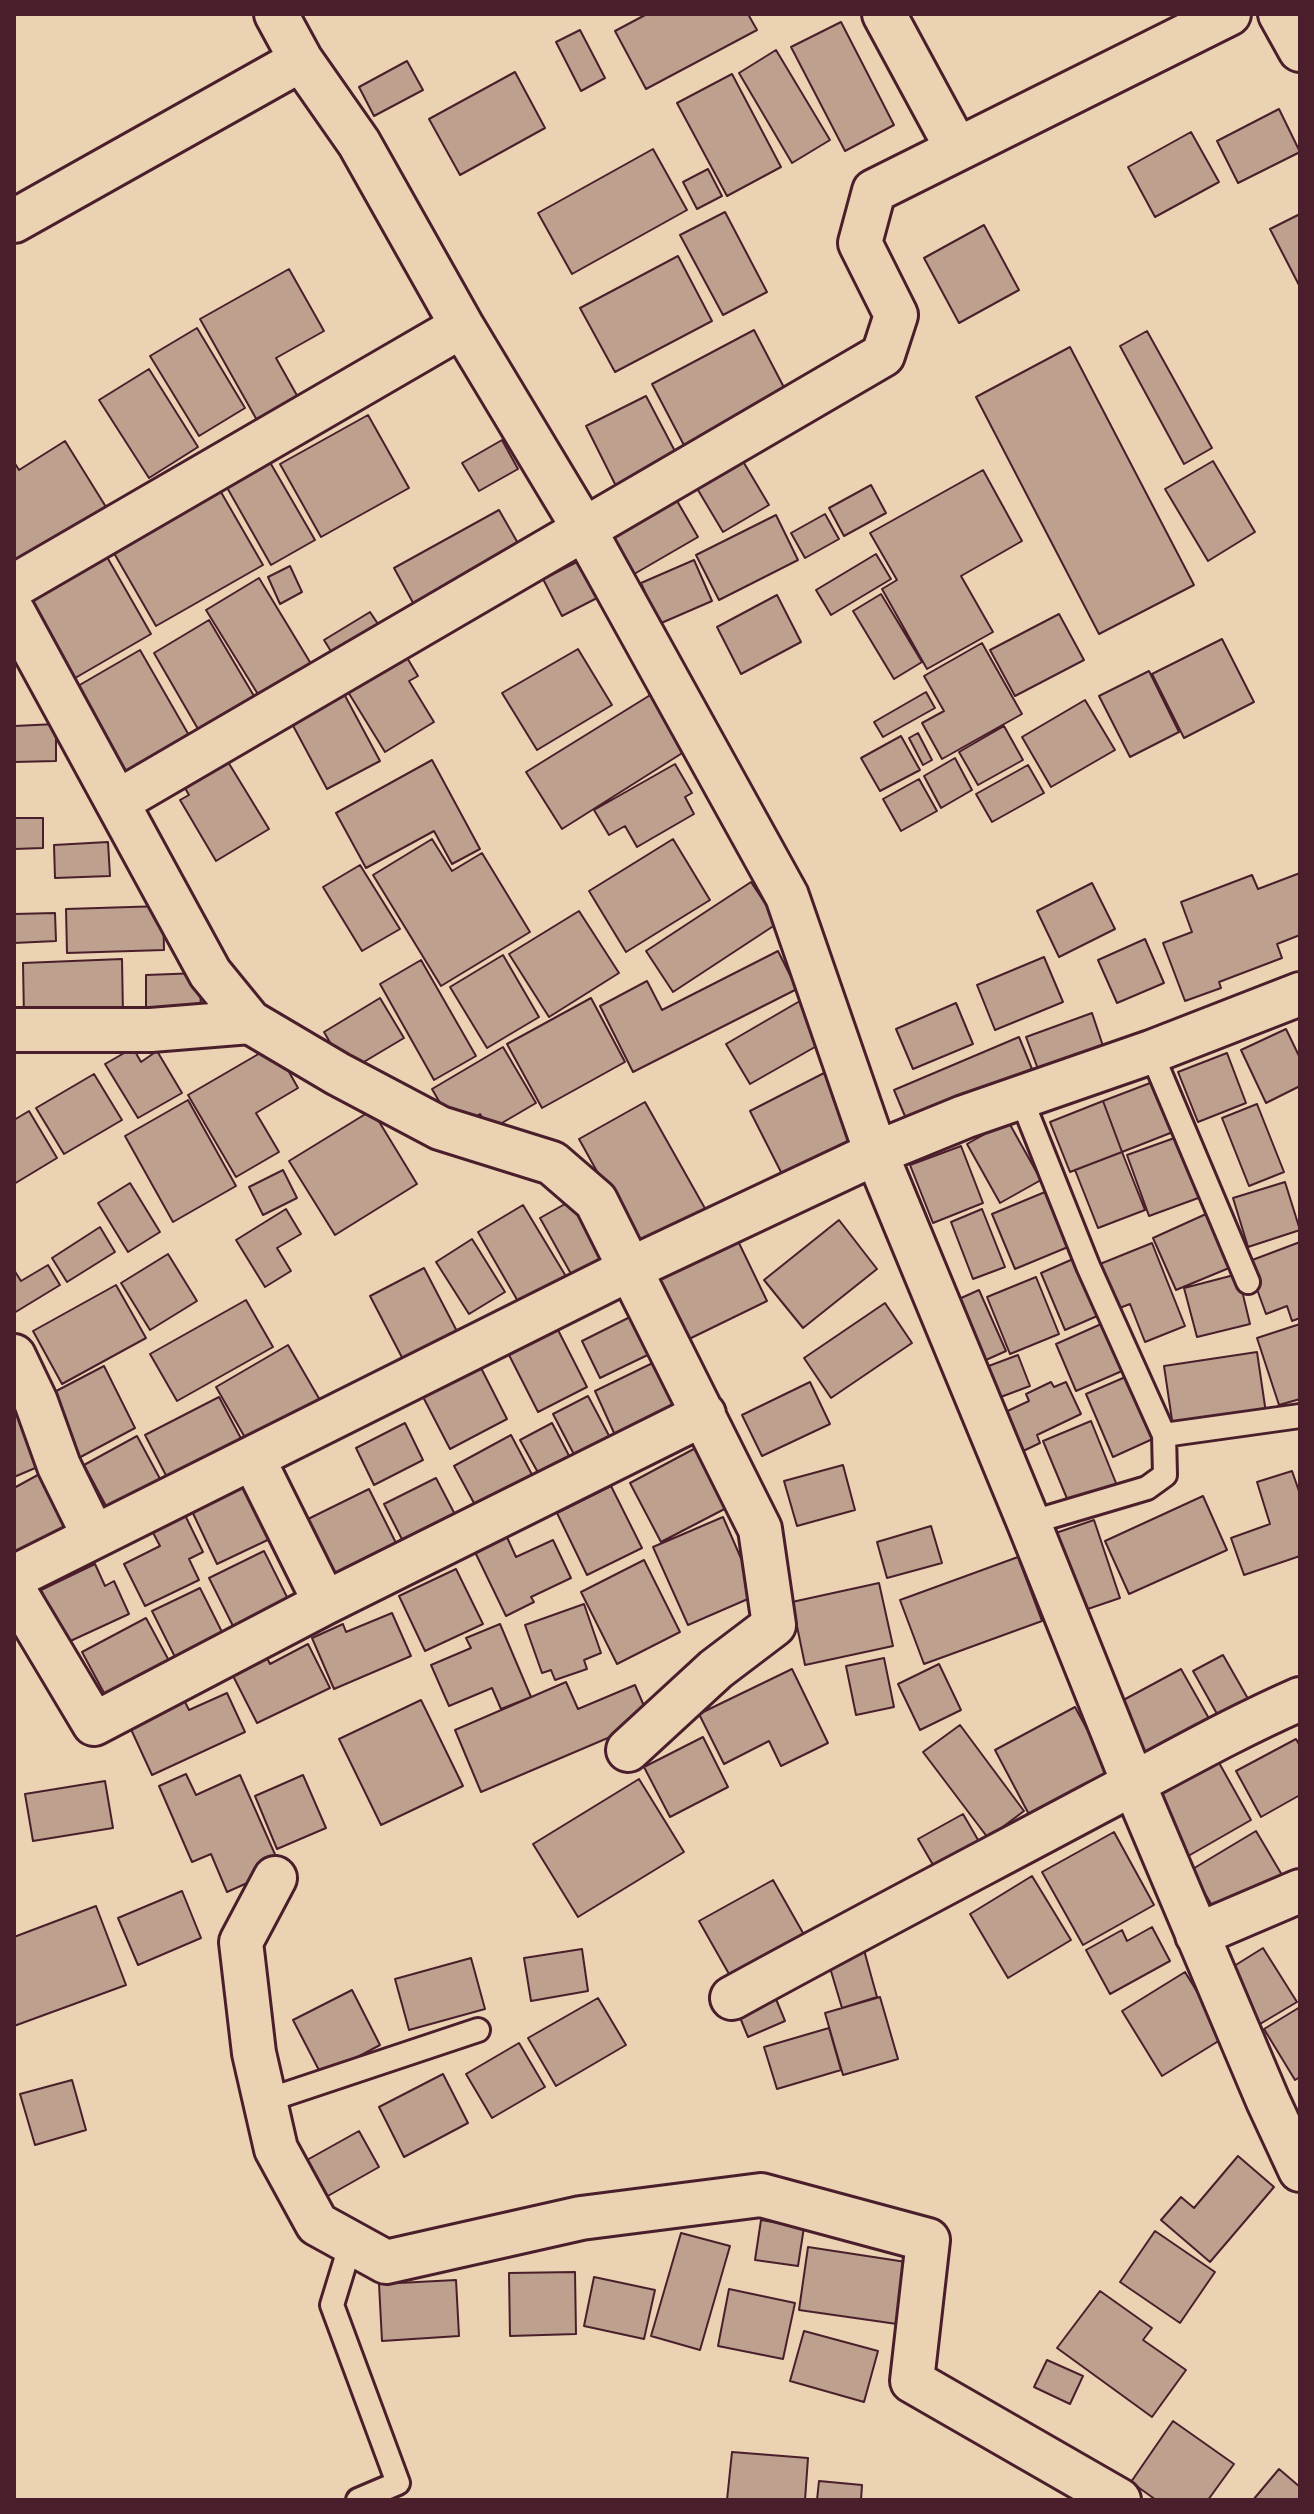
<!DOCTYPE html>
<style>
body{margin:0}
#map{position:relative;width:1314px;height:2514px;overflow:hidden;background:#ead2b3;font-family:"Playpen Sans",sans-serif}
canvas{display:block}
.frame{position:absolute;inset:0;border:16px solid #4a1f2b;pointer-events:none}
</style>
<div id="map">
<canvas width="1314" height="2514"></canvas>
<div class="frame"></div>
</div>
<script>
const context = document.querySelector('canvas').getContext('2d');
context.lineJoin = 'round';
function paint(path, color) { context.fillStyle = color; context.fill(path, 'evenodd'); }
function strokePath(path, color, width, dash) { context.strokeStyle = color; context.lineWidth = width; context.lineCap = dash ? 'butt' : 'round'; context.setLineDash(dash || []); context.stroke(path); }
const building = new Path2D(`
 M647,14H748L757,30L646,89L615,31Z
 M841,22L894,125L845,151L791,47Z
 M580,30L605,78L581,91L556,42Z
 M776,50L830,140L792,163L739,73Z
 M407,61L423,90L374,116L359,87Z
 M515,72L545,128L460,175L429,119Z
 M732,74L781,167L727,196L677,103Z
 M1279,109L1300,152L1238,183L1217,141Z
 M1191,132L1219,182L1155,217L1128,167Z
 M653,149L687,210L572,274L538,213Z
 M708,169L722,196L697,209L683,182Z
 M725,212L767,292L723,315L680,235Z
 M1300,214V287L1270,229Z
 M984,225L1019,290L959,323L924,258Z
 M678,256L712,321L615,372L580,308Z
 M289,269L324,331L276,358L299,399L258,422L200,319Z
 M197,328L245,408L199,436L150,356Z
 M754,330L789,397L687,451L652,384Z
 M1147,331L1212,448L1184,464L1120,346Z
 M1070,347L1194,585L1099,634L976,397Z
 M149,369L198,447L149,478L99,400Z
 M646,396L678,457L617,488L586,426Z
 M368,415L409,488L321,537L280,464Z
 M502,440L518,469L479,491L462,463Z
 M65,441L106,507L14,564V462L19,470Z
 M264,452L315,540L271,565L221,477Z
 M741,458L769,505L723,532L695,485Z
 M1213,461L1255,532L1208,561L1165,489Z
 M983,470L1022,541L961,576L993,632L927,669L882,589L897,580L870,533Z
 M214,480L263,565L156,626L107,541Z
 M871,485L886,513L844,536L829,508Z
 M673,494L698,537L629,577L603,534Z
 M499,510L523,552L417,610L394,568Z
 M825,514L839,539L805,558L791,533Z
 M776,515L798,560L719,600L696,555Z
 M99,543L151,634L70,681L17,590Z
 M876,554L891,579L831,615L816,590Z
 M694,560L712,601L659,624L641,583Z
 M579,561L597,598L562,616L543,579Z
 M290,566L302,592L280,604L268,577Z
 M259,578L316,672L264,704L206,610Z
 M881,594L922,662L894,679L853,611Z
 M777,595L801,642L741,674L717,627Z
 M370,612L384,633L337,661L324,640Z
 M1059,614L1084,660L1015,696L990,650Z
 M209,620L254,696L198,729L154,653Z
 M1222,639L1254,702L1184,738L1152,674Z
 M982,643L1022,714L942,759L922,723L944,711L924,676Z
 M578,649L612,705L537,750L502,693Z
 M140,650L194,744L125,784L71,690Z
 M403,651L418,676L409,681L434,722L385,752L345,687Z
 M1149,671L1179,732L1130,757L1099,696Z
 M660,689L695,745L562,829L526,772Z
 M343,692L380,761L327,789L290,720Z
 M926,692L935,708L883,737L874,722Z
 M1085,700L1115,750L1051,787L1022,737Z
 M56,724V761L14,762V726Z
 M1004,726L1023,760L978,785L959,752Z
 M918,733L932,760L923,765L909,738Z
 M901,736L920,770L880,791L861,758Z
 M225,757L269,829L216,861L180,800L189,795L182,783Z
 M955,758L972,790L941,808L924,776Z
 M432,760L480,849L452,864L434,831L366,868L336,813Z
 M675,764L692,793L685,797L694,814L637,847L625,826L609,835L594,810Z
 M1028,765L1044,793L992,822L976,794Z
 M919,779L937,811L901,831L883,799Z
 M14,818H43V848L14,849Z
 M432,839L452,871L482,853L530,932L441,986L373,875Z
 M673,839L710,900L626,952L589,891Z
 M108,842L110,876L55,878L54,845Z
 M360,865L400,929L362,951L323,887Z
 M1300,873V935L1277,944L1282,958L1219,982L1221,988L1185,1001L1163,943L1192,932L1181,902L1252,875L1258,889Z
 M751,882L778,923L673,992L646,951Z
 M1092,883L1115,929L1059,957L1037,911Z
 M163,906L164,950L67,953L66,909Z
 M579,911L619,973L549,1017L509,954Z
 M55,913L56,941L14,943V914Z
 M1145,939L1164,983L1117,1003L1098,960Z
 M778,951L797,989L633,1072L600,1006L647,981L662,1010Z
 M503,955L539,1017L487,1048L450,987Z
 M1044,957L1063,1002L995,1030L977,985Z
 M122,959L123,1015L24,1018L23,963Z
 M421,960L476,1056L434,1080L380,984Z
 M200,973L201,1015L146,1016V975Z
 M380,998L404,1038L347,1072L324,1032Z
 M591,998L625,1062L542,1108L507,1044Z
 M805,998L829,1039L750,1084L726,1044Z
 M956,1003L973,1044L913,1069L896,1029Z
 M1092,1013L1105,1052L1041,1077L1026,1037Z
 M1286,1029L1300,1058V1086L1266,1103L1241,1050Z
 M1019,1037L1032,1069L907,1121L894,1090Z
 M274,1045L298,1088L256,1113L279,1152L236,1177L188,1095Z
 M503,1047L536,1103L490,1130L480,1114L455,1129L432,1089Z
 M133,1048L141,1062L157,1051L182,1093L138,1118L105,1064Z
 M1227,1053L1246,1103L1198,1122L1178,1072Z
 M826,1072L859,1137L783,1176L750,1111Z
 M94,1074L122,1120L64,1154L36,1108Z
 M1158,1080L1178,1130L1122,1152L1103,1101Z
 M188,1100L236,1186L173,1222L125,1136Z
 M1103,1101L1122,1152L1070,1172L1050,1122Z
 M645,1102L707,1212L640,1249L579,1139Z
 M1257,1104L1284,1172L1249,1186L1222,1118Z
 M372,1110L417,1184L335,1235L289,1161Z
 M29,1111L57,1158L14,1184V1120Z
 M1008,1121L1041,1180L1000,1203L967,1144Z
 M1180,1136L1201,1197L1149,1216L1127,1155Z
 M961,1146L983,1203L933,1223L910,1165Z
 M1122,1152L1145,1210L1098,1228L1075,1170Z
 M283,1170L297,1198L263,1215L249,1187Z
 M1285,1182L1300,1230L1248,1247L1233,1198Z
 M130,1183L160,1232L128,1252L98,1203Z
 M1045,1192L1068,1247L1015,1269L992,1214Z
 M581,1195L616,1259L575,1281L540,1218Z
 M523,1205L570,1283L523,1310L478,1232Z
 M286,1209L301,1234L277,1248L291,1271L265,1287L236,1240Z
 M982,1209L1005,1267L973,1279L951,1222Z
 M1206,1214L1229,1268L1176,1290L1153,1238Z
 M839,1220L877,1269L803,1328L764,1280Z
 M100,1227L115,1252L67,1282L52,1258Z
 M472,1239L505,1292L469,1314L436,1262Z
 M737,1239L767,1301L687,1340L657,1279Z
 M1300,1242V1318L1292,1321L1287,1306L1266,1314L1247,1262Z
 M1152,1243L1185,1326L1145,1342L1130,1304L1117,1309L1100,1264Z
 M168,1254L197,1301L150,1330L121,1283Z
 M1080,1256L1104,1313L1065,1330L1041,1273Z
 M48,1265L60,1285L14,1313V1270L21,1281Z
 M424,1268L461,1339L407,1367L370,1296Z
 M1238,1274L1250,1324L1197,1337L1184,1288Z
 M1036,1277L1059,1334L1010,1354L987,1297Z
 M116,1285L146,1338L62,1384L33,1331Z
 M979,1290L1006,1351L977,1364L950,1303Z
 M246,1300L273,1347L177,1401L150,1354Z
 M885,1303L912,1343L831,1398L804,1358Z
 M640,1312L658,1350L600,1378L582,1341Z
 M1108,1321L1129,1368L1076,1391L1056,1344Z
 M1300,1324V1399L1279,1405L1257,1338Z
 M558,1330L587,1387L538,1412L509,1355Z
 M288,1345L324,1407L251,1448L216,1387Z
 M1257,1352L1266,1413L1173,1427L1164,1366Z
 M1018,1355L1030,1386L998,1398L986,1367Z
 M665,1357L691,1412L620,1446L595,1391Z
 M479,1364L507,1419L450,1449L421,1393Z
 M104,1366L135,1428L73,1461L41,1399Z
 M1130,1375L1157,1437L1113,1457L1086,1394Z
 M810,1382L830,1424L762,1456L742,1415Z
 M1051,1382L1054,1387L1066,1382L1081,1414L1037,1435L1040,1443L1019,1453L1001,1414L1029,1401L1026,1394Z
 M14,1395L47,1463L14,1477Z
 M588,1396L615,1447L580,1466L553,1414Z
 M219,1397L245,1446L171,1485L145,1435Z
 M1091,1421L1118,1488L1071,1508L1043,1441Z
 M405,1423L423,1460L374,1485L356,1448Z
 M552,1423L577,1471L546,1487L520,1440Z
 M511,1435L538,1486L481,1516L454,1466Z
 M137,1436L165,1488L112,1517L84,1465Z
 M705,1443L736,1503L661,1542L630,1483Z
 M843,1465L855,1510L797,1526L784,1481Z
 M45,1471L75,1525L16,1557L14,1553V1488Z
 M1292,1471L1300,1494V1556L1244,1575L1231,1538L1270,1524L1257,1482Z
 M249,1478L276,1536L217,1564L190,1507Z
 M436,1478L461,1526L409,1553L384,1504Z
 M611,1486L642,1548L587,1575L557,1513Z
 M369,1489L403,1557L335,1591L302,1522Z
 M1203,1496L1227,1550L1129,1594L1105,1541Z
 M183,1511L203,1552L189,1559L199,1580L145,1606L124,1564L160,1546L150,1527Z
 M723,1517L757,1595L688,1625L653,1547Z
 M1094,1520L1120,1598L1076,1613L1050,1535Z
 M931,1526L942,1563L887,1578L877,1542Z
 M506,1535L516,1557L553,1540L571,1578L531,1597L534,1602L506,1616L474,1550Z
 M264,1551L295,1613L240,1640L209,1578Z
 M1018,1557L1042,1621L924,1664L900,1600Z
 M644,1560L680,1632L617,1664L581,1592Z
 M95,1564L105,1586L114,1581L129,1614L66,1643L41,1590Z
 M456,1569L483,1624L425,1651L399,1596Z
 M879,1583L893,1646L805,1665L792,1602Z
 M200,1588L227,1642L179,1665L152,1611Z
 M584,1604L601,1653L584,1660L587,1669L555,1680L551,1670L542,1673L525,1625Z
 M392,1613L411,1656L334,1689L312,1638L343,1624L346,1632Z
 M146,1618L174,1670L110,1704L82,1652Z
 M500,1624L531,1697L501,1709L492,1688L449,1706L431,1665L471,1648L466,1638Z
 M308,1644L330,1688L257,1723L229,1668L263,1650L270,1664Z
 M1223,1655L1251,1704L1221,1721L1193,1671Z
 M884,1658L894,1707L856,1715L846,1666Z
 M939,1664L961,1710L920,1730L898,1684Z
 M792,1669L828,1743L781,1766L769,1741L724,1764L699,1714Z
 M1181,1669L1211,1722L1146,1758L1116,1704Z
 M566,1682L578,1709L635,1685L650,1720L481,1792L455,1730Z
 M227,1693L245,1732L152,1775L129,1725L184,1700L189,1710Z
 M421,1700L463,1786L381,1825L339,1739Z
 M1075,1707L1114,1779L1033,1822L995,1750Z
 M960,1725L1024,1811L988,1838L923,1752Z
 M703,1737L728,1787L670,1817L644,1767Z
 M1296,1739L1300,1746V1795L1261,1817L1236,1771Z
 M1213,1752L1251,1820L1183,1859L1144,1790Z
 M186,1774L196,1795L240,1775L281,1868L227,1892L211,1854L192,1862L159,1786Z
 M303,1775L326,1828L277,1849L255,1796Z
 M639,1779L684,1852L578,1917L533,1844Z
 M105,1781L113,1828L33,1841L25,1794Z
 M963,1814L981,1845L936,1870L918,1839Z
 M1256,1831L1282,1875L1217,1914L1191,1870Z
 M1114,1832L1154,1905L1083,1945L1042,1872Z
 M1032,1876L1071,1940L1008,1978L970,1914Z
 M773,1880L807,1940L733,1981L699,1921Z
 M182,1891L201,1938L138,1965L118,1918Z
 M96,1906L126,1985L14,2026V1937Z
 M1152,1927L1170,1961L1110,1994L1086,1950L1122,1930L1127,1941Z
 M1263,1948L1297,2002L1260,2024L1226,1971Z
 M582,1949L588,1991L531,2001L524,1958Z
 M864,1950L877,1997L842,2008L828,1961Z
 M471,1958L485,2009L409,2030L395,1979Z
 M1185,1972L1225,2037L1162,2076L1122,2011Z
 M769,1982L785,2021L748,2037L732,1998Z
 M352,1990L380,2045L322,2076L293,2020Z
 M880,1997L898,2059L843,2075L825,2013Z
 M598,1998L626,2045L556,2086L528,2038Z
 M1300,2007V2077L1295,2080L1264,2029Z
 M829,2028L841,2070L777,2089L764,2047Z
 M519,2043L545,2087L492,2118L466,2074Z
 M443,2074L468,2123L404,2157L379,2107Z
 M72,2080L86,2130L35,2145L20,2094Z
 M359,2131L379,2167L319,2201L298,2165Z
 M1238,2156L1274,2187L1210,2262L1161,2220L1181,2197L1194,2208Z
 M761,2220L804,2227L798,2266L755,2260Z
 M1155,2231L1215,2272L1180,2323L1120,2282Z
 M681,2233L730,2246L700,2350L651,2336Z
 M808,2247L906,2262L897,2324L799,2310Z
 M575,2272L576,2334L510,2336L509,2273Z
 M594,2277L655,2290L644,2339L584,2326Z
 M456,2280L459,2336L382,2341L379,2284Z
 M729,2289L795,2303L783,2359L718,2346Z
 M1100,2291L1152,2328L1143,2340L1186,2370L1152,2417L1057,2348Z
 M804,2331L878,2351L864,2402L790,2381Z
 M1047,2360L1083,2376L1070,2404L1034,2387Z
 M1173,2421L1234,2464L1208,2500H1156L1131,2482Z
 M732,2452L808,2458L805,2500H727Z
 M1279,2469L1300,2487V2500H1253Z
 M819,2481L862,2485L861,2500H817Z`);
paint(building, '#bda08d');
strokePath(building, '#4a1f2b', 2);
const lane = new Path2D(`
 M1151,1052L1248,1282
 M1021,1098L1088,1266L1164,1435
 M1029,1523L1147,1488L1165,1475L1164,1435L1300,1416
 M265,2101L478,2030
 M351,2243L332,2305L398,2483L358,2500`);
const street = new Path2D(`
 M276,14L301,60L359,143L462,326L584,529L787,896L876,1153L1029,1523L1130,1775L1268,2101L1300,2170
 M884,14L957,149
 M1280,14L1300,50
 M14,221L301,60
 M14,586L462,326
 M14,613L210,973L250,1022L338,1074L440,1128L552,1163L596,1201L760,1529L774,1625L716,1669L628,1750
 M117,802L883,355L896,315L860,243L874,191L1229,14
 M14,1030H151L250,1022
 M14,1356L36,1402L59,1466L93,1535
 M253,1458L325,1603
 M14,1577L630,1269L876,1153L964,1117L1151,1052L1300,994
 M14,1590L94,1724L325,1603L704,1414
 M275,1878L241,1942L254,2053L276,2149L317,2224L386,2262L581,2218L761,2195L928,2240L912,2381L1119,2500
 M1197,1935L1300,1891
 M732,1998C852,1932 973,1869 1093,1805C1162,1769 1229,1730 1300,1699`);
strokePath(lane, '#4a1f2b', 28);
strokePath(street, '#4a1f2b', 48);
strokePath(lane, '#ead2b3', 22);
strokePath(street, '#ead2b3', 42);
</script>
